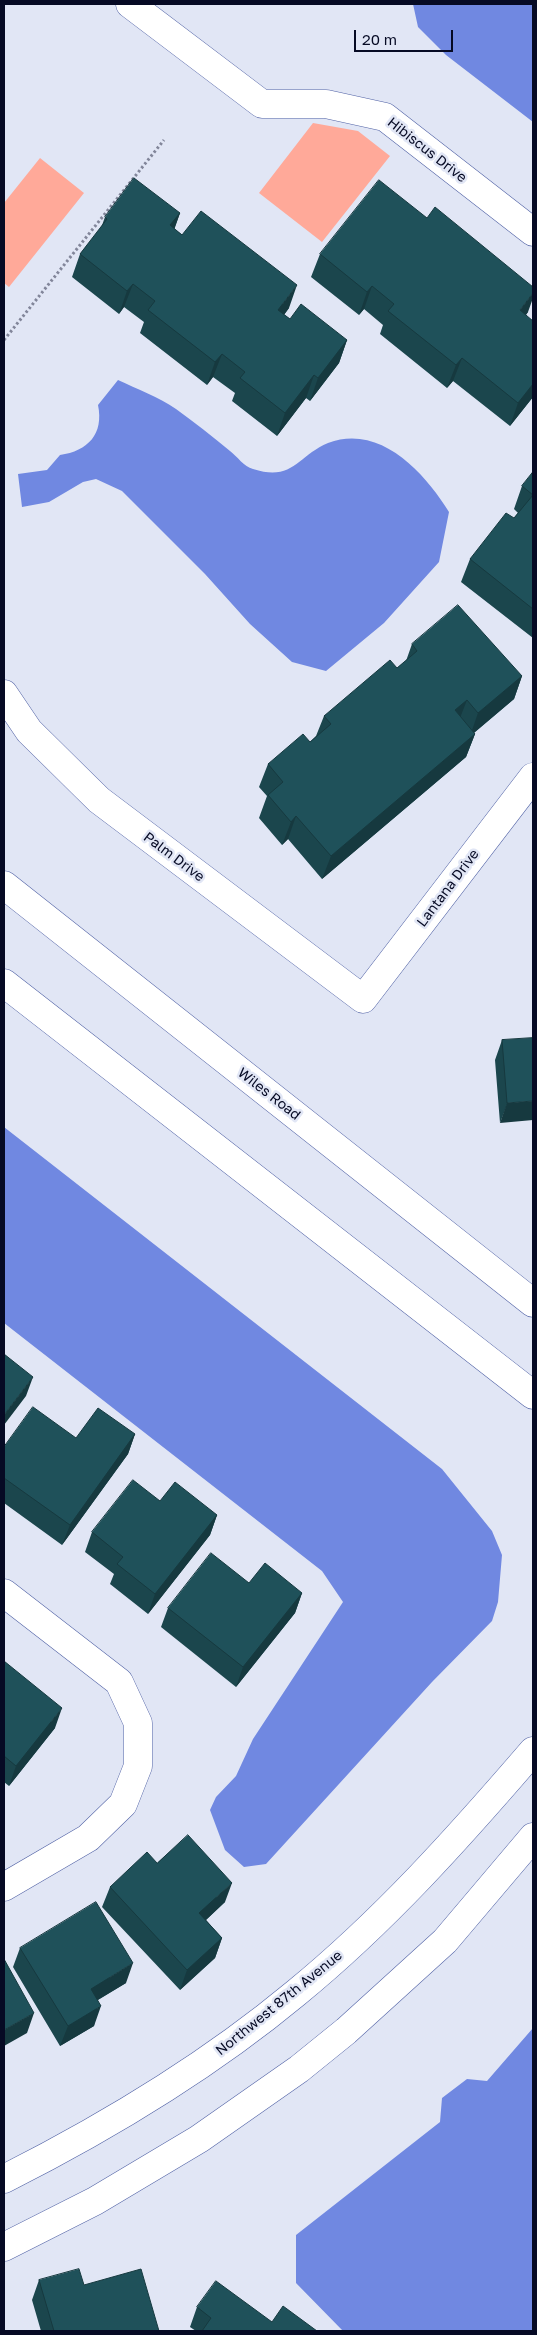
<!DOCTYPE html>
<style>
body{margin:0}
#map{position:relative;width:537px;height:2335px;overflow:hidden;background:#e1e6f5;font-family:"Golos Text",sans-serif}
canvas{display:block}
.frame{position:absolute;inset:0;border:5px solid #060a24;pointer-events:none}
.scale{position:absolute;left:354px;top:30px;width:99px;height:22px;box-sizing:border-box;border:2px solid #060a24;border-top:0;padding-left:6px;font-size:15px;line-height:18px;white-space:nowrap;color:#060a24;-webkit-text-stroke:4px #e1e6f5;paint-order:stroke}
</style>
<div id="map">
<canvas width="537" height="2335"></canvas>
<div class="frame"></div>
<div class="scale">20 m</div>
</div>
<script>
const context = document.querySelector('canvas').getContext('2d');
context.lineJoin = 'round';
function paint(path, color) { context.fillStyle = color; context.fill(path, 'evenodd'); }
function strokePath(path, color, width, dash) { context.strokeStyle = color; context.lineWidth = width; context.lineCap = dash ? 'butt' : 'round'; context.setLineDash(dash || []); context.stroke(path); }
function label(font, color, halo, rows, align = 'center') {
  context.font = font + ' "Golos Text",sans-serif'; context.lineWidth = 5; context.setLineDash([]); context.textBaseline = 'middle'; context.strokeStyle = halo; context.fillStyle = color; for (const [text, x, y, turn = 0] of rows) {
    context.save(); context.translate(x, y); context.rotate((+turn || 0) * Math.PI / 180); context.textAlign = isNaN(turn) ? turn : align; if (halo) context.strokeText(text, 0, 0); context.fillText(text, 0, 0); context.restore();
  }
}
paint(new Path2D(`
 M313,123L358,131L390,156L322,242L259,193Z
 M40,158L84,193L9,287L4,283V203Z`), '#ffa999');
paint(new Path2D(`
 M413,4H533V122L446,55L418,27Z
 M118,380C137,389 159,397 176,409C194,422 212,436 230,451C237,456 244,467 253,469C293,482 297,456 328,443C380,423 425,473 449,512L439,562L384,623L326,671L292,662L250,624L205,574L122,491L96,479L83,482L49,502L22,507L18,474L47,470L60,455C88,451 104,434 98,405Z
 M4,1127L442,1469L492,1531L502,1555L498,1602L492,1621L432,1682L266,1864L244,1867L225,1850L210,1810L216,1797L236,1776L253,1739L343,1602L322,1571L4,1323Z
 M533,2028V2331H343L296,2283V2235L440,2122L442,2098L467,2079L487,2081Z`), '#7088e1');
const minor = new Path2D(`
 M130,4L262,104H326L385,117L533,232
 M4,694L29,731L99,800L363,999L533,777
 M4,1593L119,1682L138,1723V1766L123,1804L88,1838L4,1887
 M4,2179C107,2127 207,2067 296,1993C384,1921 459,1837 533,1751
 M4,2247L95,2201L199,2139L299,2069L346,2031L445,1941L533,1837`);
const secondary = new Path2D(`
 M4,885L533,1303
 M4,983L533,1395`);
strokePath(minor, '#5162a5', 29);
strokePath(secondary, '#5162a5', 29);
strokePath(new Path2D(`
 M4,340L164,140`), '#82869a', 3, [2.5, 2.5]);
strokePath(minor, '#fff', 28);
strokePath(secondary, '#fff', 28);
paint(new Path2D(`
 M180,213L174,229L289,308L284,315L290,319L347,340L339,363L310,401L306,398L277,436L232,401L235,393L213,377L207,385L140,333L144,322L124,307L119,314L72,277L80,254L101,228L105,217Z
 M320,254L528,312L526,315L533,397L510,426L453,381L447,388L380,334L383,325L364,309L359,315L311,277Z
 M533,472V638L461,582L470,559L514,518L518,513L514,509L522,486Z
 M412,644L522,676L514,699L474,733L475,734L466,757L322,879L288,839L282,845L259,818L267,796L259,787L268,764L310,742L316,736L324,716L397,668L406,661Z
 M533,1038L500,1123L495,1060L502,1040Z
 M135,1434L128,1454L62,1545L4,1503V1447L76,1438Z
 M160,1501L217,1515L210,1535L148,1614L110,1584L114,1574L85,1552L92,1532Z
 M249,1583L302,1593L295,1613L236,1687L161,1627L168,1608Z
 M4,1661L55,1728L9,1786L4,1782Z
 M157,1863L225,1902L206,1920L222,1938L215,1958L180,1990L102,1907L110,1887Z
 M20,1948L126,1983L98,2000L94,2026L60,2046L13,1967Z
 M39,2280L84,2285L159,2331H41L32,2300Z
 M197,2307L317,2331H196L190,2327Z`), '#1b464d');
paint(new Path2D(`
 M180,213L172,236L170,225Z
 M133,284L124,307L119,314L127,291Z
 M297,285L289,308L270,333L278,310Z
 M372,286L364,309L359,315L367,292Z
 M533,293V298L528,312L511,333L520,310Z
 M347,340L339,363L310,401L318,378Z
 M222,354L213,377L207,385L215,362Z
 M462,358L453,381L447,388L456,365Z
 M314,375L306,398L277,436L285,413Z
 M533,384V397L510,426L518,403Z
 M522,676L514,699L470,736L478,713Z
 M467,700L458,723L455,710Z
 M475,734L466,757L322,879L331,856Z
 M296,816L288,839L282,845L291,822Z
 M533,1101V1120L500,1123L507,1103Z
 M33,1377L26,1396L4,1425V1415Z
 M135,1434L128,1454L62,1545L70,1525Z
 M217,1515L210,1535L148,1614L155,1594Z
 M302,1593L295,1613L236,1687L243,1667Z
 M62,1708L55,1728L9,1786L16,1766Z
 M232,1883L225,1902L192,1933L199,1913Z
 M222,1938L215,1958L180,1990L187,1970Z
 M133,1963L126,1983L84,2008L91,1989Z
 M101,2006L94,2026L60,2046L68,2026Z
 M34,2013L27,2033L4,2046V2030Z`), '#16393f');
const building = new Path2D(`
 M134,178L180,213L170,225L182,235L201,211L297,285L278,310L290,319L301,304L347,340L318,378L314,375L285,413L240,378L245,372L222,354L215,362L148,310L155,301L133,284L127,291L80,254L107,219L105,217Z
 M379,180L427,218L435,207L533,287V293L520,310L533,321V384L518,403L462,358L456,365L388,311L394,304L372,286L367,292L320,254Z
 M533,472V609L470,559L506,513L514,518L533,495L522,486Z
 M458,605L522,676L478,713L467,700L455,710L475,734L331,856L296,816L291,822L268,795L283,782L268,764L303,734L310,742L331,724L324,716L390,660L397,668L417,651L412,644Z
 M533,1038V1101L507,1103L502,1040Z
 M4,1354L33,1377L4,1415Z
 M33,1407L76,1438L98,1408L135,1434L70,1525L4,1478V1447Z
 M133,1480L160,1501L175,1482L217,1515L155,1594L117,1564L123,1557L92,1532Z
 M211,1553L249,1583L265,1563L302,1593L243,1667L168,1608Z
 M4,1661L62,1708L16,1766L4,1756Z
 M188,1835L232,1883L199,1913L222,1938L187,1970L110,1887L147,1852L157,1863Z
 M96,1902L133,1963L91,1989L101,2006L68,2026L20,1948Z
 M4,1959L34,2013L4,2030Z
 M79,2269L84,2285L141,2269L159,2331H54L39,2280Z
 M216,2281L272,2322L283,2306L317,2331H202L211,2318L197,2307Z`);
paint(building, '#1f515a');
strokePath(building, '#16393f', 1);
label('14px', '#060a24', '#e1e6f5', [
 ["Hibiscus Drive",427,150,38],
 ["Palm Drive",174,857,37],
 ["Lantana Drive",448,888,-53],
 ["Wiles Road",269,1094,38],
 ["Northwest 87th Avenue",279,2003,-39]
]);
</script>
